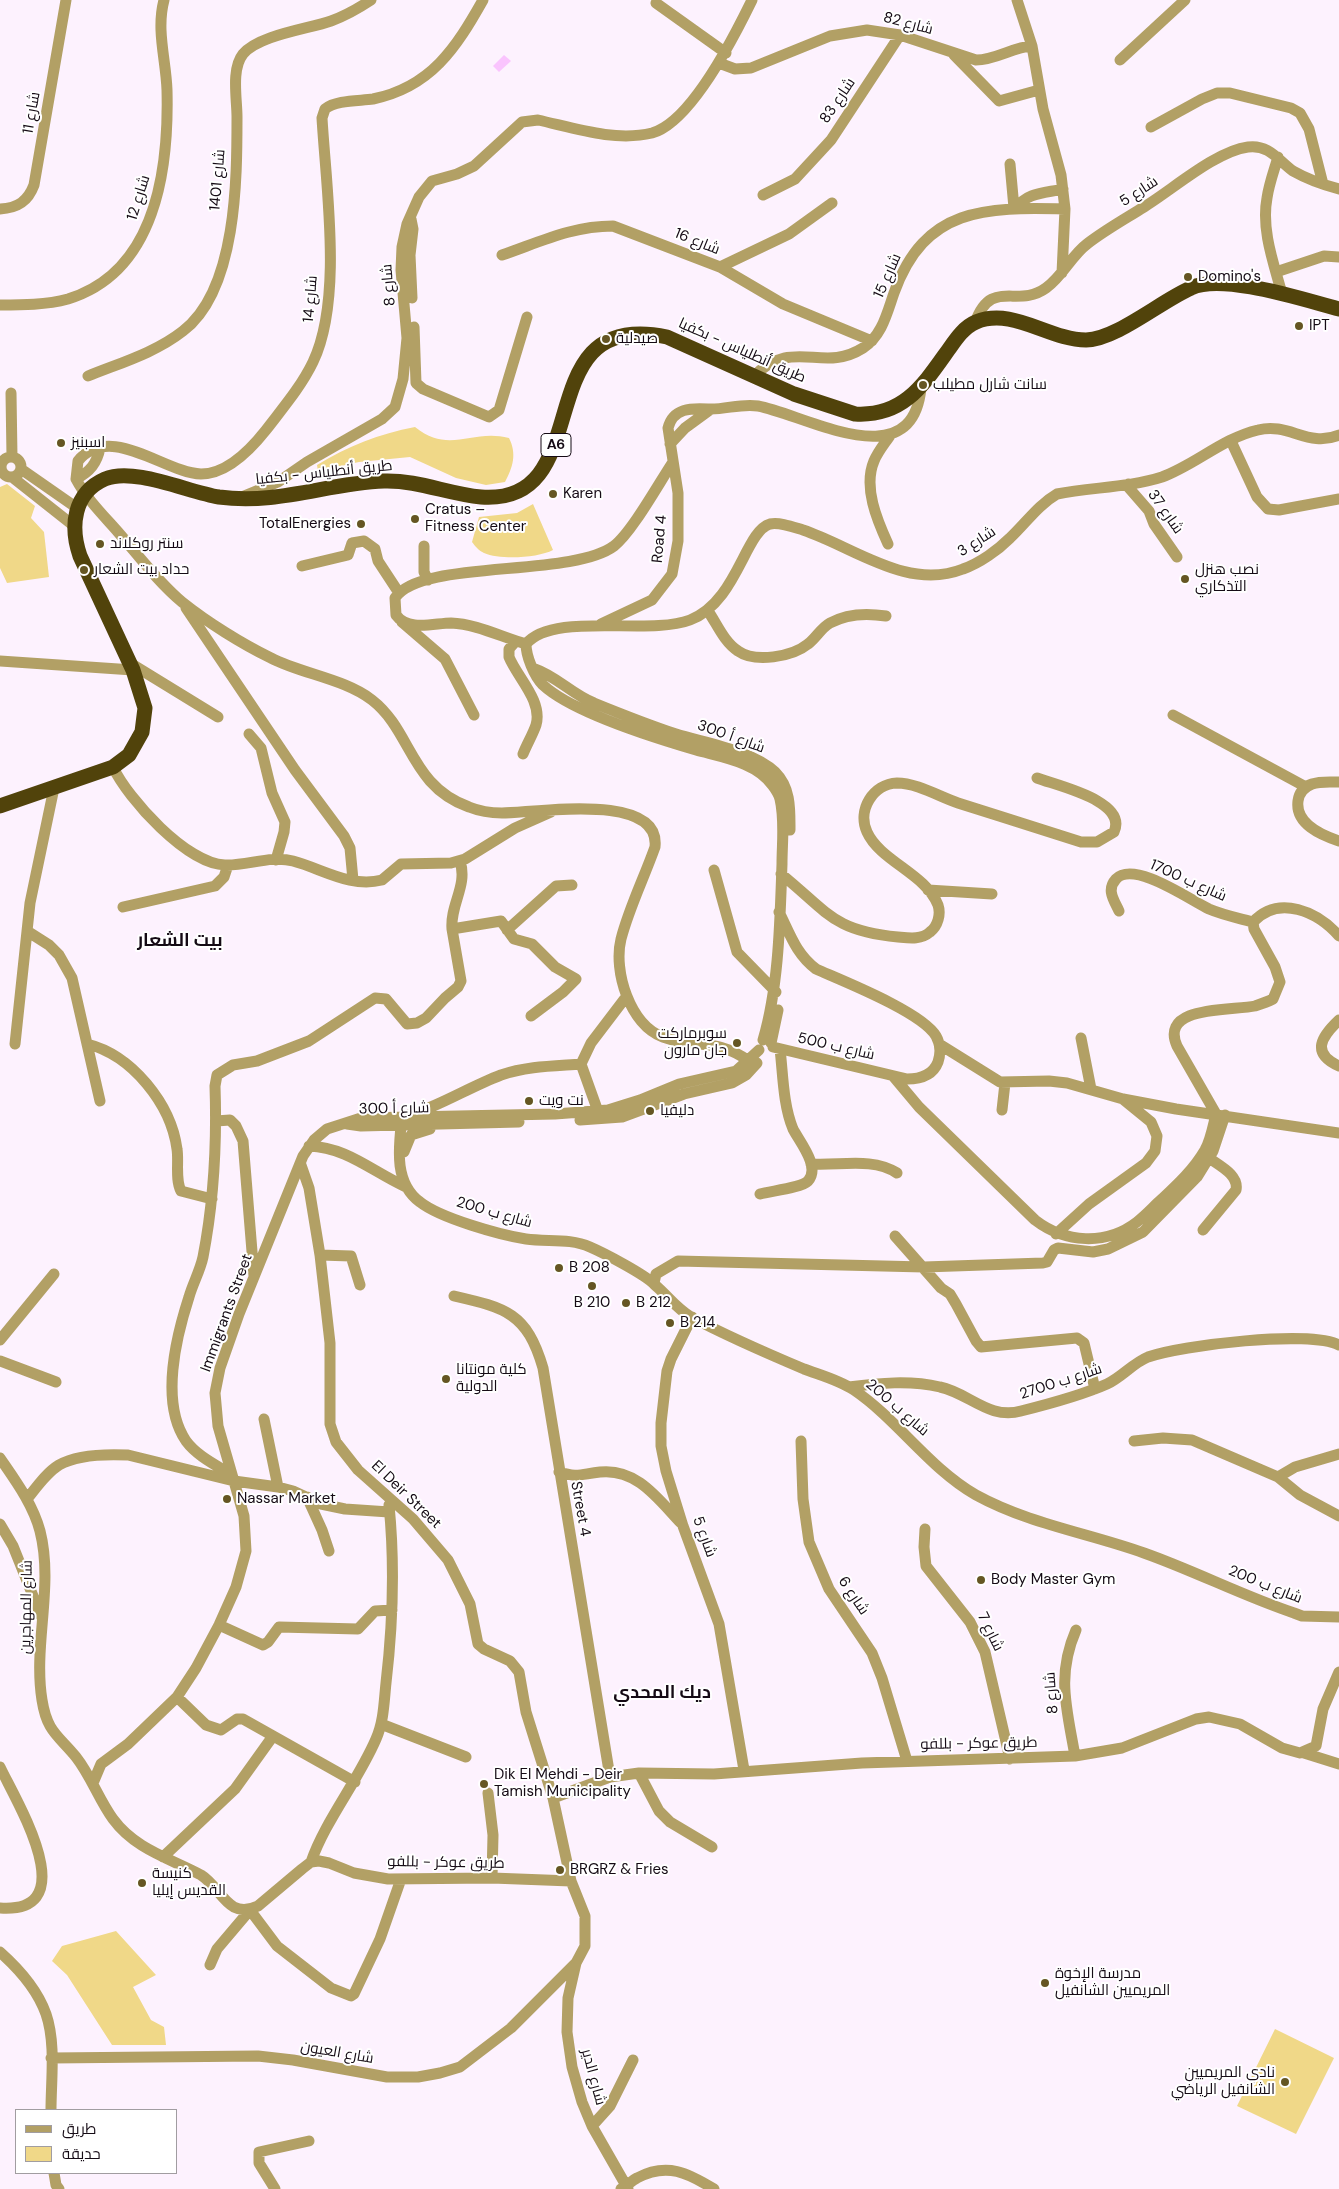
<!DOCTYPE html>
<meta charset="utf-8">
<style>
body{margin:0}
#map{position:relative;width:1339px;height:2189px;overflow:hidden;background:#fdf2fe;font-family:"DM Sans",Cairo,sans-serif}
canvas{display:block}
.legend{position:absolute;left:15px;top:2109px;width:162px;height:65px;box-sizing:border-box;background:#fff;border:1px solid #a19da1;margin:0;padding:6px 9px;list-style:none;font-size:15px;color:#150b15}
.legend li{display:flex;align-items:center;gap:10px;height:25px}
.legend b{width:25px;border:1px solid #a19da1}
</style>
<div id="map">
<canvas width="1339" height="2189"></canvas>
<ul class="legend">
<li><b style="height:6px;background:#b2a065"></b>طريق</li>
<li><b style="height:14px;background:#f0d888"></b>حديقة</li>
</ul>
</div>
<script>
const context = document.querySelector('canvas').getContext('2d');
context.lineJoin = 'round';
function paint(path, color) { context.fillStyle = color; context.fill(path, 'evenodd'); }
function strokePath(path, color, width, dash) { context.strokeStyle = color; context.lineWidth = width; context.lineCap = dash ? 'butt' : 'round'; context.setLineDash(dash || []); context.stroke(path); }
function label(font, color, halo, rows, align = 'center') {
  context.font = font + ' "DM Sans",Cairo,sans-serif'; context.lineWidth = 4; context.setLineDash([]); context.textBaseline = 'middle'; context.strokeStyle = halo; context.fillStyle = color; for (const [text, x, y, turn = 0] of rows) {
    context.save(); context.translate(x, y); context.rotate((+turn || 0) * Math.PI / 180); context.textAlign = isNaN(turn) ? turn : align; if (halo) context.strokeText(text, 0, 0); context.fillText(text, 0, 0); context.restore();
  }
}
paint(new Path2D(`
 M415,427C450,455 472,428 509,438C517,454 513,467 505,482L486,485L456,478L410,457L359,462L318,471L317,465C348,446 379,434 415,427Z
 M7,484L35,506L31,518L44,532L49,577L7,583L0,568V487Z
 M533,504L553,550C538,558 500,560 484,553C479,551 475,546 472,542L479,517L517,513Z
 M116,1931L156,1975L133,1987L151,2020L164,2027L166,2045H112L67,1975L52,1961L62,1946Z
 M1275,2029L1334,2058L1296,2134L1237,2106Z`), '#f0d888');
paint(new Path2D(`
 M504,55L511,61L499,72L493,66Z`), '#fac4fe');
strokePath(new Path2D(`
 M483,0C456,48 431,87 373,99C359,101 336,100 325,109L322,118C326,188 343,299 313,362C301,387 282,409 266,430C251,449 227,474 201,474C165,473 110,422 78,461L76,479C86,498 103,515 118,532C138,555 158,582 182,602C207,622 242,644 271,658C302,674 345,679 372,700C412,731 410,786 469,807C479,811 491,813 502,813C533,813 661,791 655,847C644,878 629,908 621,939C613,971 630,1025 663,1037C696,1049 715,1037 749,1061
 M1017,0L1032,46L1043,109L1061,175L1065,209L1062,273
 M656,3L726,53
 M954,55L999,101L1039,90
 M1120,60L1185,0
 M719,63L735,69L751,68L830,36L867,30L900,35L976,60C996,60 1013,47 1032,46
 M1151,127L1202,99L1217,93H1230L1291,108L1300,113L1309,129L1323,184
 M1278,157C1274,171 1269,184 1267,198C1261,230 1274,264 1282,294
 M1010,164L1014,208
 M763,195L795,179L831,140L900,35
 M1017,208C1026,192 1047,193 1063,189
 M0,209C18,208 28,201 34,185L66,0
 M411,219L413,229L410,255L412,298
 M502,255C540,242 572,226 613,226L720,267L783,304L872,341
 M720,267L789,234L832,203
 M1276,272L1324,256L1339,257
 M0,305C22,305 46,305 68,299C156,272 169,169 167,90C166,60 156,30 164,0
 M975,323C991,277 1017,309 1046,288C1063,276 1071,256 1087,244C1105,230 1125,219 1144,207C1172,190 1216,151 1248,147C1269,144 1279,161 1293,171C1307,179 1324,185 1339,189
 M414,327L416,383L423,389L489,417L499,410L527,317
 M88,376C120,363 155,353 183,331C237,290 237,178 237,117C237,99 231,69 243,54C259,35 308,29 331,21C345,16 359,8 371,0
 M753,377C793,336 822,374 863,348C882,336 887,313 894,293C925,207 985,207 1065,209
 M11,393L12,457
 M1231,441L1257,497L1268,509L1279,510L1339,499
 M670,444L685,428L711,409
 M1 467a10 10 0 1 1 20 0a10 10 0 1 1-20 0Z
 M21,469L77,508
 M12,477L74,526
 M76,479C90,472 97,463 100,448
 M1128,484L1129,488L1149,511L1154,524L1177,557
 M244,496L278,482L307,462L382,419L395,407L403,379L407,338L401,270L402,247L407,224L419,197L432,181L457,174L474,166L522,122L538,120C574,128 615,142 652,133C691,122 735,35 752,0
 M888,544C877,520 863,487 874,461C878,451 886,442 891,434
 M424,546V572L428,580
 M302,566L348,555L352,543L364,541L375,549L378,561L399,593
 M186,608L295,770L344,836L350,848L353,880
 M708,611C717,624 724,642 738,651C755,663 792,657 808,644C816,638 821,628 830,623C848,613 867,613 886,616
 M402,622L445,659L474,715
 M601,624L652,600L672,574L678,541V493L668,428C673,408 691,408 708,409C725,410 741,403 758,406C806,415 912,479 921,388
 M516,641L509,649V657C517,677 543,701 536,725C533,734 527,744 523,754
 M526,644C501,637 477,624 451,623C435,623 408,632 396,615L395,598C420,559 571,578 614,546C632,532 659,483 673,462
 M0,661L133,670
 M130,663L218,717
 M535,669C556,676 573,695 594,703C621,714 649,725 676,734C705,743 754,751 775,772C791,788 790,809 790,830
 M1173,715L1306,787
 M249,734L261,748L272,793L285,822L284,832L276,860
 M113,767C128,799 187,864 225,865C247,866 271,855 293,861C323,869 350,888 382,880L401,864L451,863L465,859L515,828L551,812
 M1339,782C1330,782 1320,781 1312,784C1304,787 1299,793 1298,801C1295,824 1321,835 1339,841
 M460,861C468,886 450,904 452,929L501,921L514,939L532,944L555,967L576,979L563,992L531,1016
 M714,870L737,952L776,992
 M781,874C828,912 833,931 898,937C909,938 921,940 930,932C938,926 941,914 938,905C926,874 880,861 867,832C857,810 873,784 897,783C917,783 940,797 958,803C999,816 1041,829 1081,842H1097L1114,832C1128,801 1058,786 1037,778
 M928,890L992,894
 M123,907L215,886L224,877L228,865
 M1119,911C1114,900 1106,890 1116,879C1134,860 1190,900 1209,909C1223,915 1238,918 1253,922
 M507,930L556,886L572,885
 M27,931L49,945L59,955L72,978L100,1101
 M1339,1020C1322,1036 1310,1053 1339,1066
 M1081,1038L1091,1089
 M763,1040C779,986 780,920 782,864C782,843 785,820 780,799C779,795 776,790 773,786C757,762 721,757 696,750C655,738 573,713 543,685C534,676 526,656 526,644C553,611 649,636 690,620C737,602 745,531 770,524C780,522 793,527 803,530C854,547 907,591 963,569C980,563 998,550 1010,538C1026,523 1038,505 1057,494C1091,487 1128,488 1162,477C1195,465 1223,438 1258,430C1289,422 1308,448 1339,435
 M771,1043L778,1010
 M15,1044L30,903L54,788
 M87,1044C132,1055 171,1104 177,1149C179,1161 175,1180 181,1191L212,1199
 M939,1044L1000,1082L1049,1081L1067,1083L1123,1099L1176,1109L1339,1133
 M773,1047L907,1079C920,1079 933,1075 938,1062C941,1053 940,1043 936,1036C922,1012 843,981 816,969C796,954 790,934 779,912
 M581,1064C554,1066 527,1066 501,1075C467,1088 437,1108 402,1117C399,1146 393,1182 420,1202C440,1218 500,1235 526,1239C548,1242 570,1238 590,1247C604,1253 646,1275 655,1285C668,1296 676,1308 691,1317C727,1336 766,1353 804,1369C820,1375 839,1380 854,1390C898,1420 929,1468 976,1495C1029,1524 1088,1533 1144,1553C1195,1571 1243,1596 1294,1613L1302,1616L1339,1617
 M893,1076L919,1107L1035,1220C1065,1243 1106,1246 1137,1222C1146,1215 1154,1206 1162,1199C1178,1184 1194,1169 1205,1150C1211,1139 1213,1126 1216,1114
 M1002,1110L1005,1083
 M1216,1114L1177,1046C1159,1005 1232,1011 1255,1006C1261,1004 1267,1002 1273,999L1280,982L1275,967L1254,929L1253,922C1279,894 1318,912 1339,936
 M600,1117L581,1064L591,1043L626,997
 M580,1120L622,1117L684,1094L732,1083L746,1075L757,1063
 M216,1121L230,1120L236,1126L243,1141L254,1276
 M347,1124L361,1126L519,1122
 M309,1146C346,1147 373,1172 406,1187
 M404,1152L411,1135L430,1129
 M811,1164C840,1166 872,1157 897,1173
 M301,1165L309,1188L320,1255L330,1343V1424L336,1442L358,1470L413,1519L448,1560L470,1604L478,1644L484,1649L510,1661L519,1672L526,1712L553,1798L571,1881L585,1916V1946L576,1963L568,1998L567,2032L572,2067L582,2102L592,2126L628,2189
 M760,1194C770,1191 801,1188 808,1181C821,1167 799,1141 793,1129C783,1105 783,1074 780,1049
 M1203,1230L1236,1190C1239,1175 1220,1166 1209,1158
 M1056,1234L1089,1204L1146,1163L1155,1151L1157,1136L1151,1122L1124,1100
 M895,1236L941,1288L950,1294L956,1304L976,1341L981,1347L1077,1338L1084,1343L1095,1389
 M320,1255L351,1256L360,1285
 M654,1283L656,1274L678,1261L924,1267L1043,1263L1047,1262L1054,1250L1058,1248L1093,1252L1108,1249L1143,1232L1197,1177L1213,1151L1225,1115
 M454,1296C506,1308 527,1313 543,1368L610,1777
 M692,1317L671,1359L667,1371L661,1423V1446L666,1471L683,1526L719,1624L744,1770
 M0,1340L54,1274
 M0,1361L56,1382
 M849,1387C879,1383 910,1380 940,1387C969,1393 989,1420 1021,1411C1049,1404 1080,1396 1107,1384C1122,1377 1133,1363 1148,1357C1182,1345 1309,1330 1339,1345
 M264,1419L278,1487
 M801,1441L803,1499L809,1542L829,1589L872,1653L882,1678L907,1761
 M1134,1441L1163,1438L1192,1440L1278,1477
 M1339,1454L1295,1467L1278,1477L1300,1495L1339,1516
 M0,1458C15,1480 33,1504 40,1531C54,1586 33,1645 42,1700C47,1732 58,1735 76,1757C91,1776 99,1800 113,1819C135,1849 169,1858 201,1875C222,1888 227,1920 258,1906L302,1869L311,1862L319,1861L329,1863L354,1873L388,1879L492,1878L571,1881
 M559,1472C578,1478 581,1474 600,1472C637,1468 658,1499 681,1523
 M232,1475C216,1465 197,1456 186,1441C160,1403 176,1337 189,1297C193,1283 200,1271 203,1257C214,1200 217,1144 215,1086L217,1075L233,1065L257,1061L309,1041L375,998L386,999L407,1024L417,1023L426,1018L445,998L458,987L461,981L452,929
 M307,1497L322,1530L329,1551
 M27,1499C36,1488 46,1473 59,1465C78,1454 107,1454 128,1455L234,1481L278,1487L293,1491L321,1504L345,1509L389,1512
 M0,1524L13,1546L41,1616
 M925,1529L924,1547L926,1566L970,1622L985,1652L1010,1759
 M219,1625L263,1645L268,1642L279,1627L358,1629L375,1611L392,1610
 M177,1697L206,1725L221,1730L237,1719H243L355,1782
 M381,1724L466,1757
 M1304,1753L1339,1764
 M1075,1756C1067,1709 1056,1676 1076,1630
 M0,1767C16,1801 86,1914 0,1908
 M639,1773L659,1811L670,1822L712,1847
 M93,1783L101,1764L128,1744L177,1697L196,1668L219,1625L236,1587L246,1551L244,1516L218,1426L215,1393L220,1368L239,1314L303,1156L314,1140L327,1129L361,1118L555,1114L608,1110L640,1100L679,1084L736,1071L759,1050
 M488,1793L493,1835L492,1878
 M553,1798L610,1777L639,1773L714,1774L862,1763L1075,1756L1122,1748L1196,1719L1209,1717L1240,1724L1282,1748L1300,1753L1316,1746L1323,1709L1339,1672
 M163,1857L235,1789L273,1736
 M311,1862C325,1821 358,1781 376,1739C384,1721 384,1701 386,1683C393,1623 395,1565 389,1505
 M0,1952C18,1968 38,1991 46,2014C56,2043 51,2080 51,2110
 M210,1965L217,1949L250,1910L277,1946L331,1988L351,1996L354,1994L380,1939L401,1879
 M51,2058L258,2056L293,2060L387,2077H418L440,2073L460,2067L511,2028L576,1963
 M592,2126L610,2106L633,2060
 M54,2173L56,2185L59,2189
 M275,2189L259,2163V2152L309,2141
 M621,2189C627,2186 631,2181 637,2178C667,2162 688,2173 714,2189`), '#b2a065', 11);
strokePath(new Path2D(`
 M0,806L113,767L129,755L142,732L145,708L133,670L80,556C70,527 73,493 105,479C134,467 188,492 219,497C278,505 328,483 384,481C418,480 448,494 481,497C602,506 523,307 667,337L794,394L855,414C904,417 924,384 949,349C956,339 964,327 976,322C1013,307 1049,340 1086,340C1117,339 1161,301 1191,288C1223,273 1304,300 1339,309`), '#51430b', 15);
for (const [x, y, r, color] of [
 [1188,277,5,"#655623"],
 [1299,326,5,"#655623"],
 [606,339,5,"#655623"],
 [923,385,5,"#655623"],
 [61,443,5,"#655623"],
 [553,494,5,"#655623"],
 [415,519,5,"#655623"],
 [361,524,5,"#655623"],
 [100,544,5,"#655623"],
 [84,570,5,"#655623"],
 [1185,579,5,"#655623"],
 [737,1043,5,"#655623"],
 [529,1101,5,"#655623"],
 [650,1111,5,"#655623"],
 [559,1268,5,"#655623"],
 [592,1286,5,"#655623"],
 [626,1303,5,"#655623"],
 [670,1323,5,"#655623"],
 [446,1379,5,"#655623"],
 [227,1499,5,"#655623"],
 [981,1580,5,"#655623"],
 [484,1784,5,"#655623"],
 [560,1870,5,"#655623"],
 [142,1883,5,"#655623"],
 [1045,1983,5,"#655623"],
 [1285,2082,5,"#655623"]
]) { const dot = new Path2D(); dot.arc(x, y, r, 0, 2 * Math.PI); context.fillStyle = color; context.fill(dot); strokePath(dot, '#fff', 2); }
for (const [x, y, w] of [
 [556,445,30]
]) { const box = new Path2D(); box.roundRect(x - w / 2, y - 11.5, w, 23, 4); context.fillStyle = '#fff'; context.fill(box); strokePath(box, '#150b15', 1); }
label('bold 14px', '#150b15', null, [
 ["A6",556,445]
]);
label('15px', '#150b15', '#fff', [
 ["شارع 82",908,24,15],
 ["شارع 83",838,101,-56],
 ["شارع 11",32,113,-80],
 ["شارع 1401",218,180,-85],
 ["شارع 5",1139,192,-33],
 ["شارع 12",139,198,-73],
 ["شارع 16",697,242,22],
 ["شارع 15",888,276,-66],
 ["شارع 8",389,285,-95],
 ["شارع 14",311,299,-85],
 ["طريق أنطلياس - بكفيا",742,351,24],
 ["طريق أنطلياس - بكفيا",324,473,-6],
 ["شارع 37",1165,512,55],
 ["Road 4",660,539,-85],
 ["شارع 3",977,542,-33],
 ["شارع أ 300",731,737,20],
 ["شارع ب 1700",1188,881,24],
 ["شارع ب 500",836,1047,13],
 ["شارع أ 300",394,1109,-1],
 ["شارع ب 200",494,1213,16],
 ["Immigrants Street",227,1313,-70],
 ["شارع ب 2700",1061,1382,-18],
 ["شارع ب 200",897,1408,41],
 ["El Deir Street",406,1495,44],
 ["Street 4",580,1509,80],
 ["شارع 5",704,1537,70],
 ["شارع ب 200",1265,1585,22],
 ["شارع 6",853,1596,56],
 ["شارع المهاجرين",27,1607,-89],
 ["شارع 7",990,1632,64],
 ["شارع 8",1052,1693,-94],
 ["طريق عوكر - بللفو",979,1744,-1],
 ["طريق عوكر - بللفو",446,1863,1],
 ["شارع العيون",337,2053,10],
 ["شارع الدير",593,2077,75]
]);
label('15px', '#150b15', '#fff', [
 ["Domino's",1198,277],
 ["IPT",1309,326],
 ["صيدلية",616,339],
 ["سانت شارل مطيلب",933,385],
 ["اسبنيز",71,443],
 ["Karen",563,494],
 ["Cratus –",425,510],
 ["Fitness Center",425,527],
 ["TotalEnergies",351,524,"right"],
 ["سنتر روكلاند",110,544],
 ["حداد بيت الشعار",94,570],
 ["نصب هنزل",1195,570],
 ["التذكاري",1195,587],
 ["سوبرماركت",727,1034,"right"],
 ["جان مارون",727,1051,"right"],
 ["نت ويت",539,1101],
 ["دليفيا",660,1111],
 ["B 208",569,1268],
 ["B 210",592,1303,"center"],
 ["B 212",636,1303],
 ["B 214",680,1323],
 ["كلية مونتانا",456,1370],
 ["الدولية",456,1387],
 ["Nassar Market",237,1499],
 ["Body Master Gym",991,1580],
 ["Dik El Mehdi - Deir",494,1775],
 ["Tamish Municipality",494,1792],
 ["BRGRZ & Fries",570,1870],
 ["كنيسة",152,1874],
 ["القديس إيليا",152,1891],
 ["مدرسة الإخوة",1055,1974],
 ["المريميين الشانفيل",1055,1991],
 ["نادي المريميين",1275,2073,"right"],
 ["الشانفيل الرياضي",1275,2090,"right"]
], 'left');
label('bold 18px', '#150b15', '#fff', [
 ["بيت الشعار",180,941],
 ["ديك المحدي",662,1693]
]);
</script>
